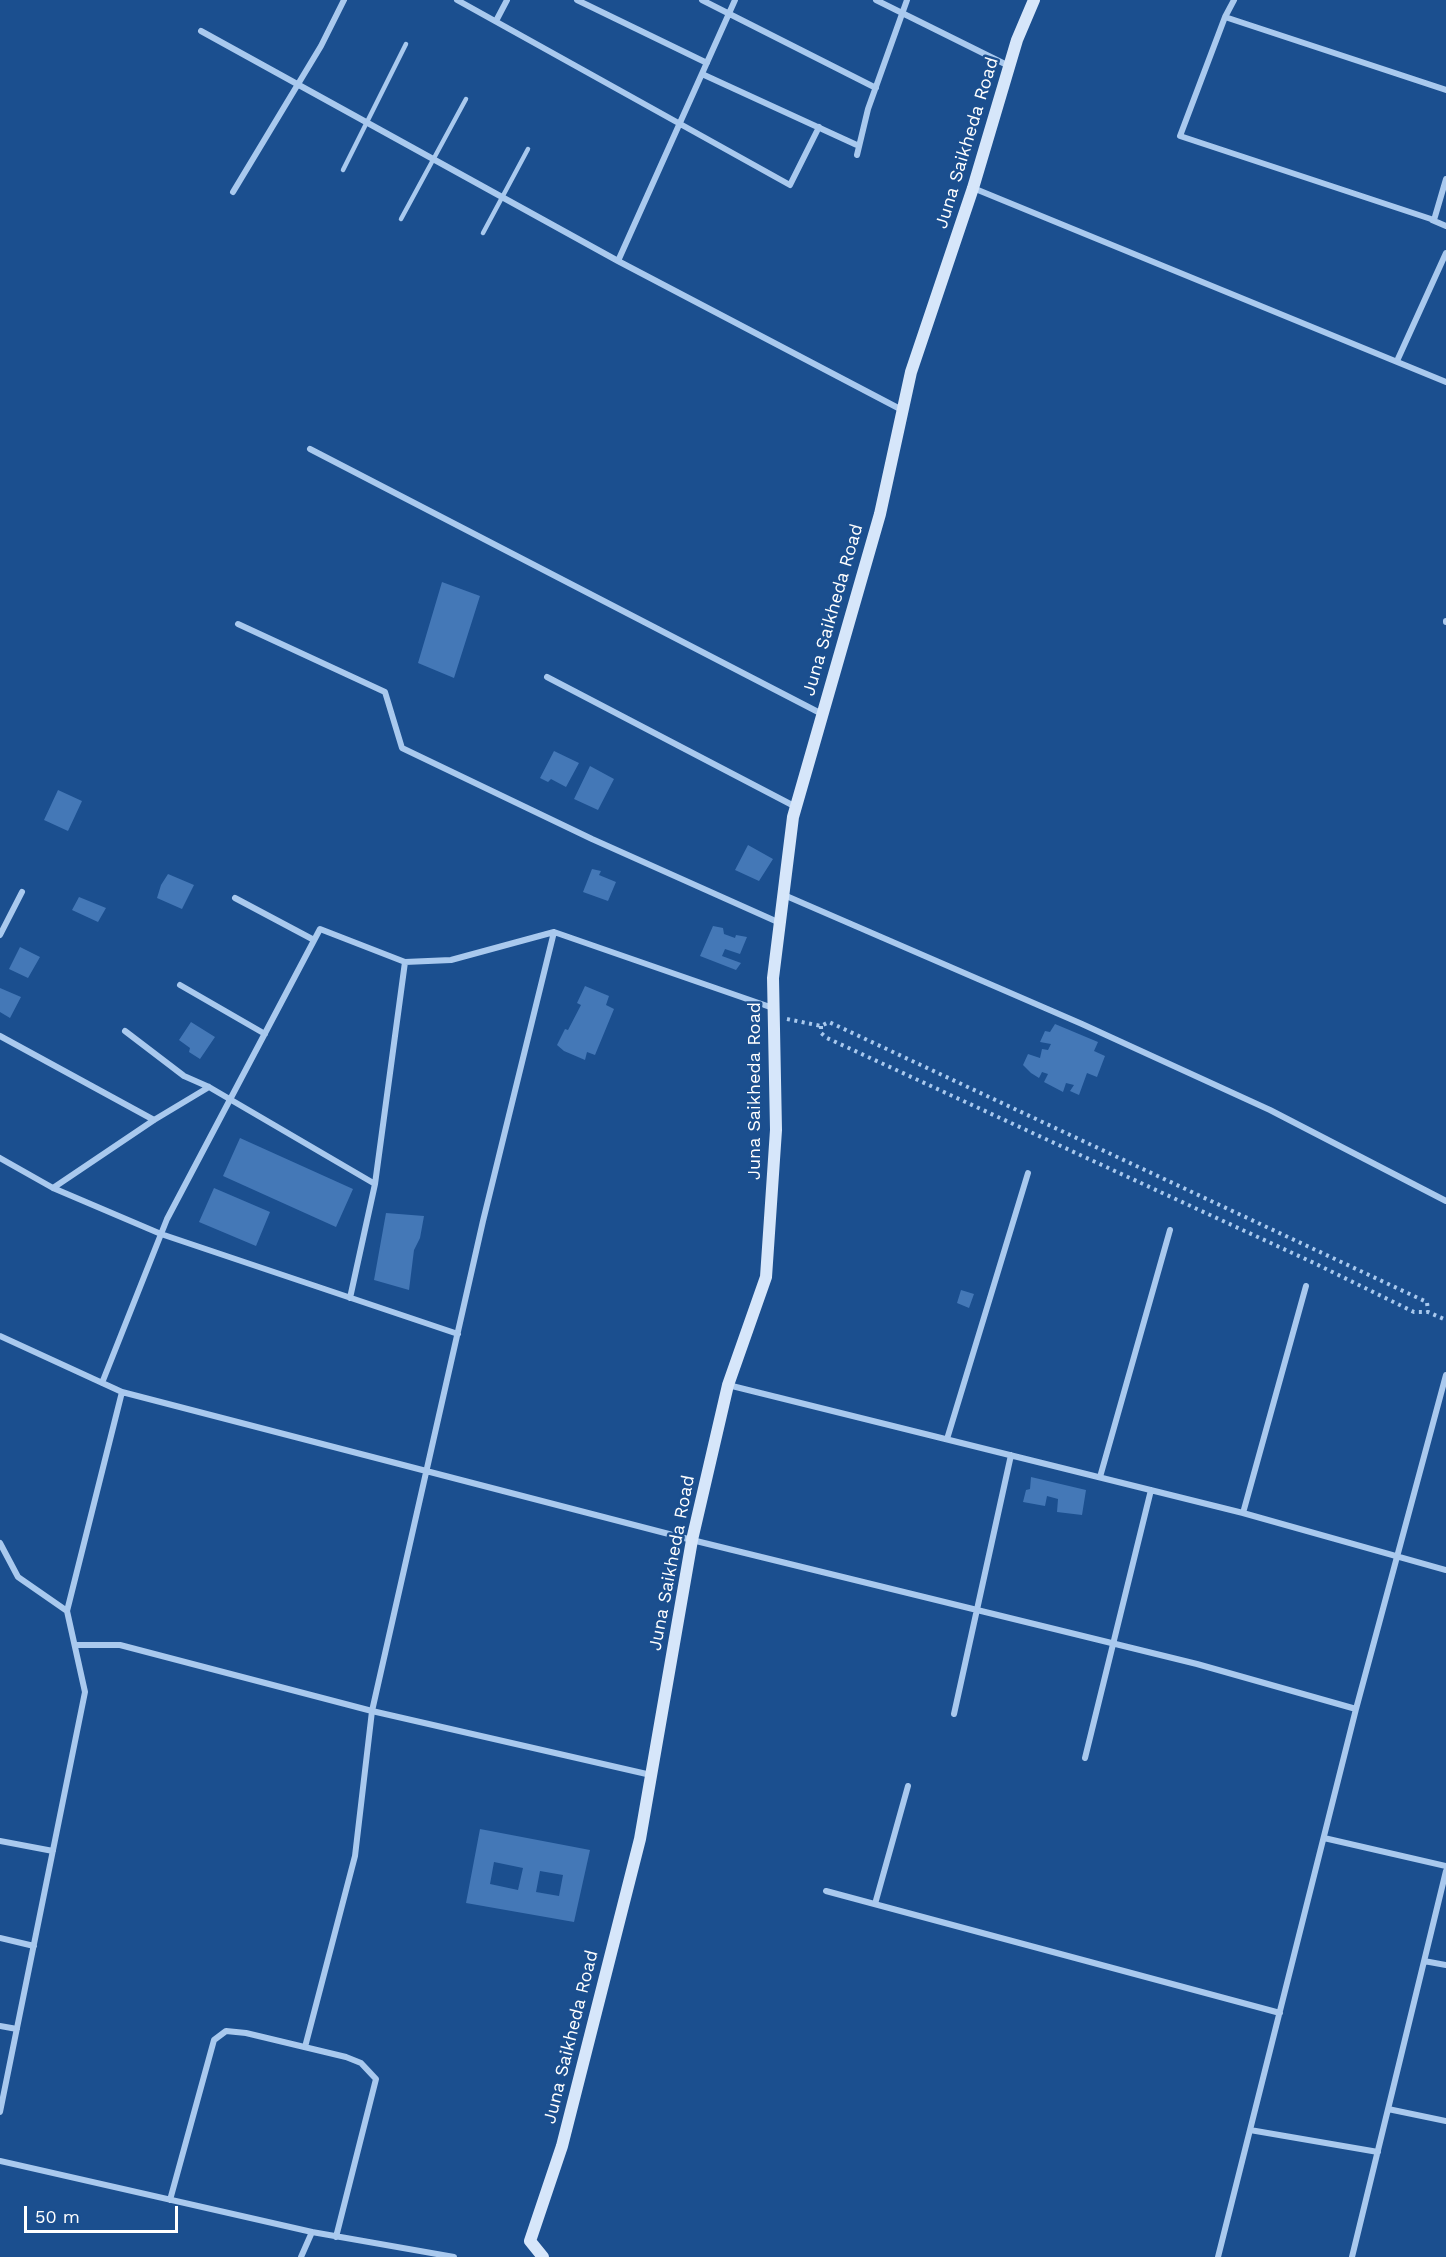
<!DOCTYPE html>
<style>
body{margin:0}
#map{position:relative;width:1446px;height:2257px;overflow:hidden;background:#1b4f8f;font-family:"Work Sans",sans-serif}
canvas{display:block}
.scale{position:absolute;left:24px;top:2206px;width:154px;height:27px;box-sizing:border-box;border:3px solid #fff;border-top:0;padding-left:8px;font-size:18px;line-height:21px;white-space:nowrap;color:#fff;-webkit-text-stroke:4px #1b4f8f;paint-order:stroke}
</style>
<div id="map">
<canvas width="1446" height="2257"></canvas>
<div class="scale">50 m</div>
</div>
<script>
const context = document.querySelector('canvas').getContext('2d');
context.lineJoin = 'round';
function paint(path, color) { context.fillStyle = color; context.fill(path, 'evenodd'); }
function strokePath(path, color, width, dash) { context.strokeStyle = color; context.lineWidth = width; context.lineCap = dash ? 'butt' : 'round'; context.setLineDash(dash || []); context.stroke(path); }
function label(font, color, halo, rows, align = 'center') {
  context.font = font + ' "Work Sans",sans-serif'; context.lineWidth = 5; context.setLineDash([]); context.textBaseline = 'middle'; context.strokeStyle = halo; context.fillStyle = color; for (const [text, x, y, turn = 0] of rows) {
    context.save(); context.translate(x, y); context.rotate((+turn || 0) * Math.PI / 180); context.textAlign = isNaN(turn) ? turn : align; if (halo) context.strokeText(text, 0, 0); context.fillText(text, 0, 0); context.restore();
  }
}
paint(new Path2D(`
 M442,582L480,596L454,678L418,663Z
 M554,751L579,763L566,787L551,779L548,782L540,778Z
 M590,766L614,779L598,810L574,799Z
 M58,790L82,801L68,831L44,820Z
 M748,845L773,859L759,881L735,870Z
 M592,869L601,871L599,875L616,882L608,901L583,892Z
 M168,874L194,885L182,909L157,898L161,885Z
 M79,897L106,908L98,922L72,910Z
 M713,926L723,928L724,934L735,938L736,935L747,937L740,954L725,949L722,956L741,963L736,970L700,956Z
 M20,947L40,957L28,978L9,969Z
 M585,986L609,996L606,1005L614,1009L595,1055L587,1052L585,1060L564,1051L557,1045L565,1029L568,1030L581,1005L577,1003Z
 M0,988L21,997L10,1018L0,1012Z
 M191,1022L215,1037L200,1059L189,1052L190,1048L179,1040Z
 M1055,1024L1098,1042L1094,1051L1105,1056L1097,1077L1087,1073L1079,1095L1070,1091L1074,1085L1066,1083L1063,1092L1044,1082L1048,1074L1042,1072L1039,1078L1031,1073L1023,1065L1028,1054L1040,1058L1042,1049L1048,1050L1051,1044L1040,1042L1045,1031L1050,1032Z
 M240,1138L353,1189L336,1227L223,1176Z
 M214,1188L270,1212L256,1246L199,1222Z
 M386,1213L424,1216L420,1238L414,1250L409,1290L374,1280Z
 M961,1290L974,1294L969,1308L957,1303Z
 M1031,1477L1086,1490L1082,1515L1057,1512L1058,1499L1047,1496L1045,1506L1023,1502L1026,1490L1030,1489Z
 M480,1829L590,1850L574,1922L466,1903ZM494,1862L523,1868L518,1890L490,1884ZM540,1871L563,1875L559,1896L536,1892Z`), '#4478b7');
strokePath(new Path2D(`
 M787,1019L821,1026L829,1022L1416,1297L1427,1302L1428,1312
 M821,1026V1033L827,1038L1314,1263L1414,1312H1428L1446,1320`), '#a9c9ee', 4, [3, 4.5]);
strokePath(new Path2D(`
 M343,170L406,44
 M401,219L466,99
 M483,233L528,149`), '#a9c9ee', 4.5);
strokePath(new Path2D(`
 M457,0L790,185L819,127
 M577,0L707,63
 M702,0L876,88
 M876,0L1009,66
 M1234,0L1225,17L1180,136L1434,220L1446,179
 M1225,17L1446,90
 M496,21L507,0
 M201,31L618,261L902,410
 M702,74L859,146
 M857,155L868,109L907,0
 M973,188L1446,382
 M233,192L321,46L344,0
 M1432,220L1446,226
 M618,261L735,0
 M1397,361L1446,253
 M310,449L822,714
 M1446,621V622
 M238,624L385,692L402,748L592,839L780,923
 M547,677L796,807
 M784,895L1082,1024L1270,1110L1446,1201
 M235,898L314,940
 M0,935L22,892
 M180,985L265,1034
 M125,1031L184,1076L209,1087L375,1184
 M0,1036L154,1120
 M0,1158L53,1188L161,1234L458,1334
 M53,1188L154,1120L209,1087
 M350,1298L375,1184L405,962
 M0,1336L122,1392L67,1611L85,1692L0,2112
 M102,1383L167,1219L320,929L405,962L451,960L554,932L773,1008
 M728,1385L1243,1513L1446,1570
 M122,1392L692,1540L1197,1664L1356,1709
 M947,1439L1028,1173
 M1100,1477L1170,1230
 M1243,1513L1306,1286
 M0,1543L18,1577L67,1611
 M75,1645H120L372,1711L483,1221L554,932
 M954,1714L1011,1455
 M1085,1758L1151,1490
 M1324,1838L1446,1866
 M0,1841L53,1851
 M826,1891L1280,2013
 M875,1904L908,1786
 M0,1938L34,1946
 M1424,1961L1446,1965
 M0,2026L17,2029
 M305,2047L355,1856L372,1711L651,1775
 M1388,2109L1446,2121
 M1250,2130L1378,2152
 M0,2161L312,2232
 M170,2200L214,2040L226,2031L246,2033L346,2057L361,2063L376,2079L336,2237
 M301,2257L312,2232L454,2257
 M1218,2257L1356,1709L1446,1375
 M1352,2257L1446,1871`), '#a9c9ee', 6);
strokePath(new Path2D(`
 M543,2257L530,2241L562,2146L640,1839L692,1540L728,1385L766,1277L776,1130L773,978L793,817L880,514L911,372L973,188L1017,40L1034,0`), '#d6e6fa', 12);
label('18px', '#fff', '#1b4f8f', [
 ["Juna Saikheda Road",967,143,-73],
 ["Juna Saikheda Road",833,610,-74],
 ["Juna Saikheda Road",755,1091,-90],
 ["Juna Saikheda Road",672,1563,-79],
 ["Juna Saikheda Road",571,2037,-76]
]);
</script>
